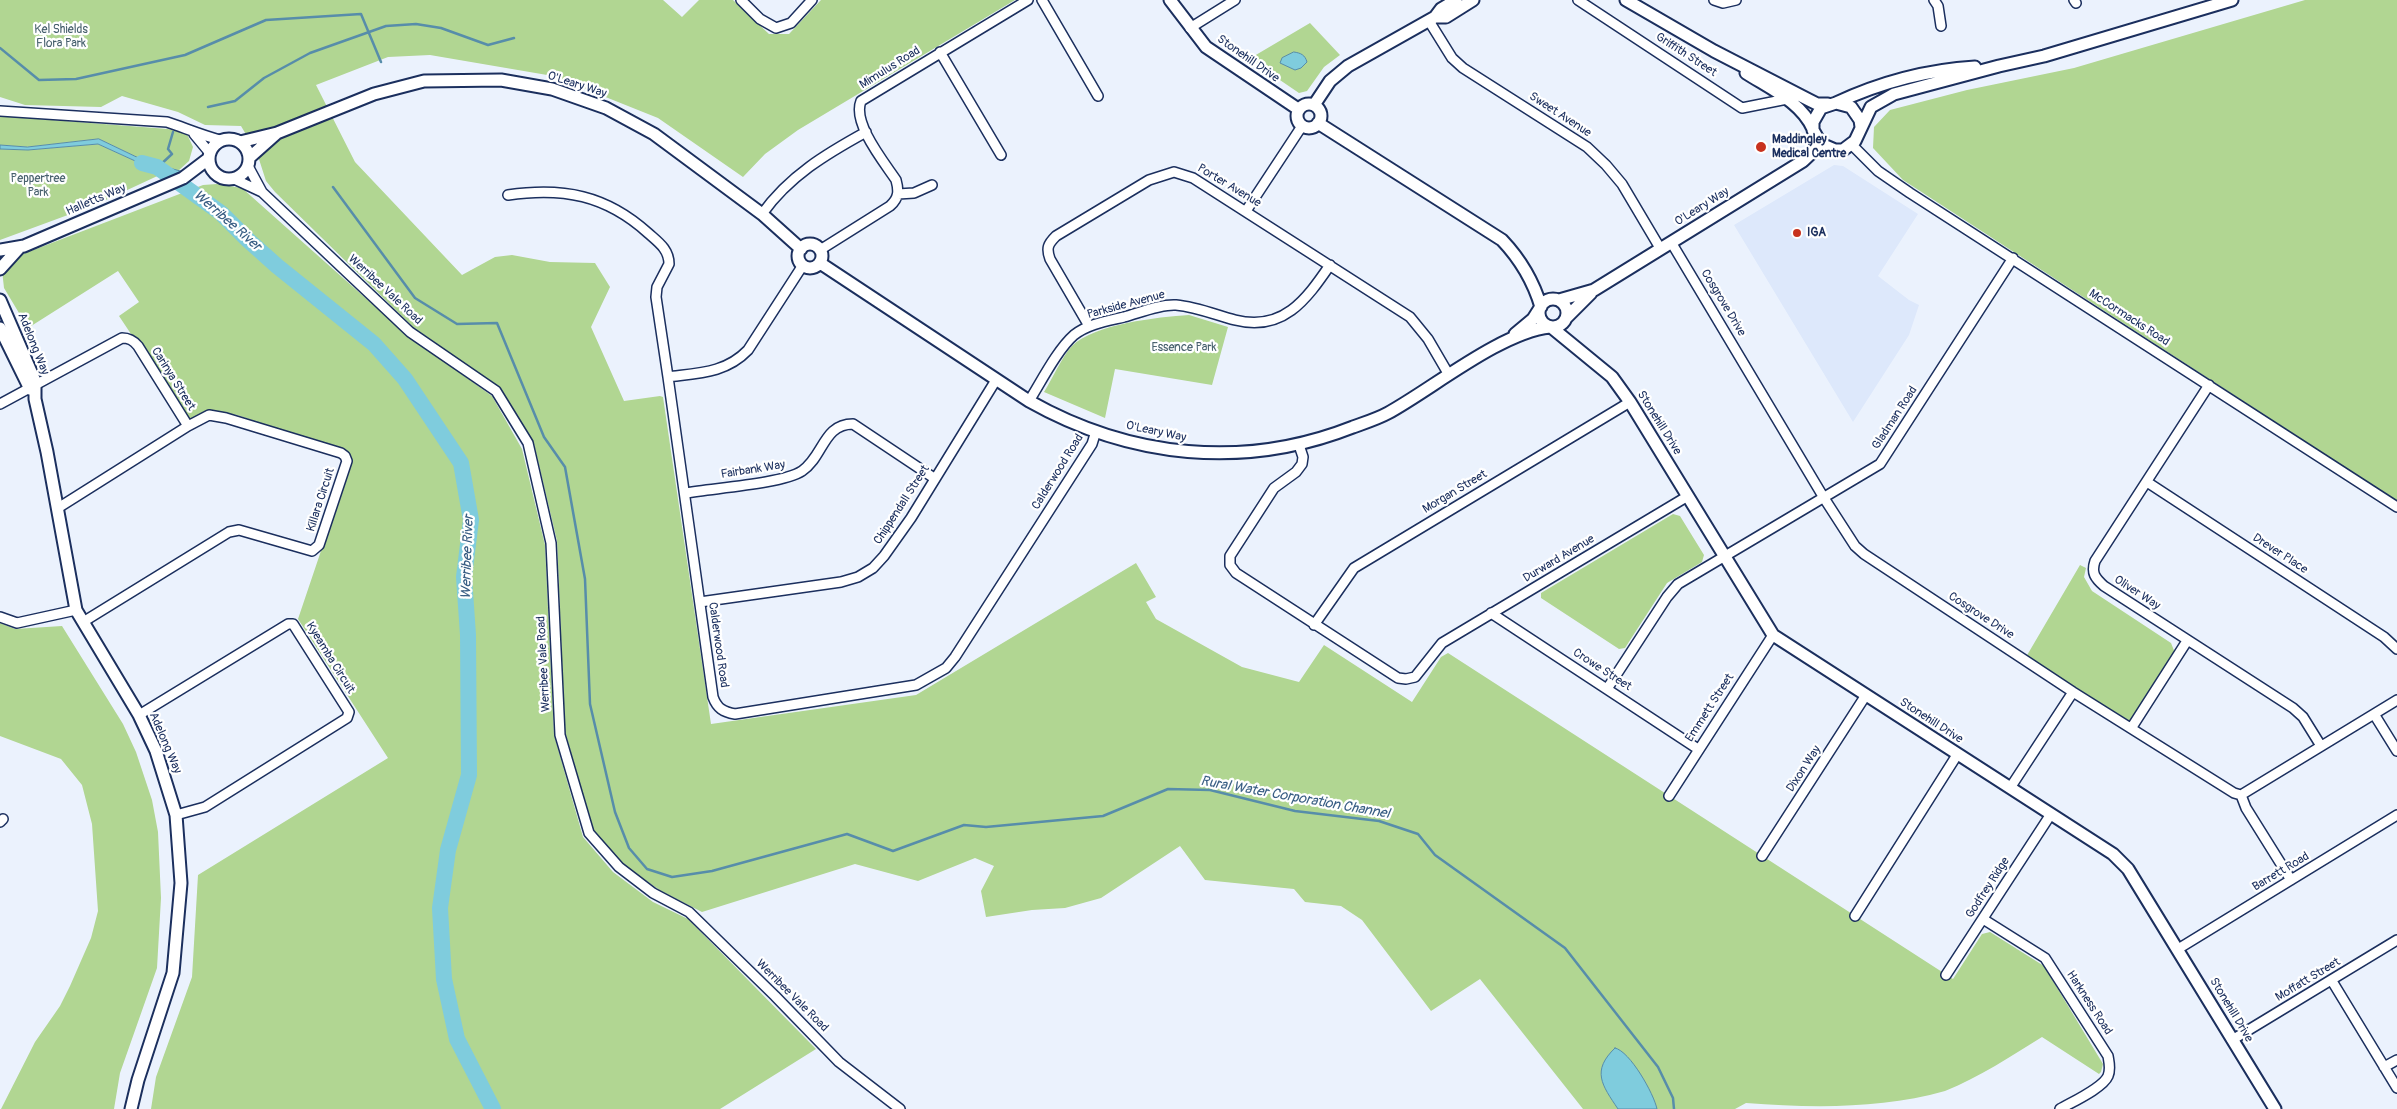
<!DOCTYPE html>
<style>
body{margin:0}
canvas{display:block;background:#ebf2fd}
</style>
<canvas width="2397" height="1109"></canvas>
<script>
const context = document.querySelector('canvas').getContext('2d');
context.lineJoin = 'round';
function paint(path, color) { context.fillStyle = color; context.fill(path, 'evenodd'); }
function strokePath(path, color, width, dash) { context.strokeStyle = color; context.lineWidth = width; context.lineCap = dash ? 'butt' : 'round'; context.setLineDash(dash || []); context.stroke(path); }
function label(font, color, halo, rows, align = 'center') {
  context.font = font + ' Pangolin,sans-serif'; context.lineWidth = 4.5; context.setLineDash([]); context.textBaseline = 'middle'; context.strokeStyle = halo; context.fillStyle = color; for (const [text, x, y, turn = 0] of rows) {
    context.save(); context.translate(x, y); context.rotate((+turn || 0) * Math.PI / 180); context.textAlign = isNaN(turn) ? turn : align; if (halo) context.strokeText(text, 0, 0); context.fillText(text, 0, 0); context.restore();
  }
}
paint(new Path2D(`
 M1834,165L1843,166L1918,214L1878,276L1909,300L1919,305L1909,335L1853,422L1734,225Z`), '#dde8fb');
paint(new Path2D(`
 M0,0H663L682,17L699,0H733L769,34H789L821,0H1015L798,130L765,154L743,177L658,118L553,76L430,55L388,57L316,85L355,162L462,275L495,257L512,255L550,262L595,263L610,287L591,327L624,401L660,396L663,397L711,724L916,695L1136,563L1156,597L1146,602L1156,619L1242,667L1299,682L1324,645L1412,702L1441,657L1448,653L1953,979L1982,934L1990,932L2044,966L2103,1064L2101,1072L2099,1074L2042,1037C2011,1056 1980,1077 1945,1091C1881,1109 1813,1108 1746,1103L1735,1109H1583L1480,979L1431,1011L1362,920L1341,906L1305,902L1294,889L1205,880L1180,846L1101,898L1065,908L1032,910L986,917L981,891L994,866L975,858L918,881L855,864L702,912L661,891L622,864L593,831L565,731L557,541L534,444L501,389L413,327L275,192L266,181L257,153L241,126L205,125L178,112L122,96L101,107L25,105L0,97Z
 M2305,0H2397V501L1903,180L1873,148L1874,127L1890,110L1967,90L2074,68Z
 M1310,23L1340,55L1324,67L1307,91L1299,93L1249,59Z
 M0,116L168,129L187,134L193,147L189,161L178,171L147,162L99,139L27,147L0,145Z
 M98,144L144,165L166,172L95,205L0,240V149L28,150Z
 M217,184L242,188L407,335L492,396L522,449L545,545L554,735L583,837L613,872L653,902L688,919L816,1049L720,1109H151L156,1077L192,977L198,875L388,758L298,619L351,462L345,451L237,415L208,410L189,421L119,316L139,302L118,271L28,328L4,288L2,270L15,257L203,185Z
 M1189,315L1228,327L1212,385L1115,369L1105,418L1044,392C1053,378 1061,358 1072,346C1094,324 1158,317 1189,315Z
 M1673,514L1680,516L1704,555L1702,562L1667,583L1625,648L1619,649L1541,598V593Z
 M2080,565L2086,568L2084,577L2092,591L2171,643L2175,653L2135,717L2129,721L2123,720L2026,657Z
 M0,623L15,629L62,626L123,724L136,752L152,800L158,832L161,898L157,968L120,1073L114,1109H1L35,1042L60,1006L70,986L91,938L98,911L92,824L82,785L61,759L0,736Z`), '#b1d692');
const water = new Path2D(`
 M1294,52C1301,53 1305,55 1307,62L1301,68L1295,70L1280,63L1282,58Z
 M99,139L147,162L184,172L182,176L144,165L98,144L28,150L0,149V145L27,147Z
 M1615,1048C1630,1051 1654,1094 1657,1109H1618C1602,1085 1591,1071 1615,1048Z`);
paint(water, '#7fccdd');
strokePath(water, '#578daa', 1);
strokePath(new Path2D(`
 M0,48L39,80L76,79L185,55L266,20L361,14L381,62
 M208,107L235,101L264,78L310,53L386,26L416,24L441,28L488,45L514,38
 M158,167L172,154L168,149L173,132
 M333,187L415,298L457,324L497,323L544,437L565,467L585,579L590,704L615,812L629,848L647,869L672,877L712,871L847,834L893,851L964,825L986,827L1103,816L1168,789L1210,790L1295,811L1379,821L1418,834L1435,855L1565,948L1658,1067L1673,1098L1674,1109`), '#578daa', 2.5);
strokePath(new Path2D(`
 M142,163L157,167L221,213L248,240L277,266L374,344L405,379L461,463L471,520L464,577L468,635L469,775L448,850L440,908L444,979L457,1039L493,1109`), '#7fccdd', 16);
const minor = new Path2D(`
 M741,0L760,19L776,28L791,23L812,0
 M1042,0L1098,96
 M1578,0L1742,108L1787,99
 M1714,0L1723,3L1736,0
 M1934,0L1938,6L1941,26
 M2074,0L2076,3
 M1429,21L1452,58L1463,68L1587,147L1606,165L1622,184L1660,248
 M1190,28L1235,0
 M940,52L1001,155
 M0,111L167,122C185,128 201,135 220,140
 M194,134L209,152
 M1852,145L1878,171L1910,193L2397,507
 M248,166L262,192L410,332L496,391L528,443L551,543L560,735L589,833L619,867L653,893L689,912L775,996L839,1062L900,1109
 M234,179L262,192
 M898,194L914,193L932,185
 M508,195C563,187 606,195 648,233C658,242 669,249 669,264L657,287L656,297L668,377
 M1246,211L1302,126
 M762,214C789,176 826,154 866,132
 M1671,242L1824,498L1855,546L1864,554L2073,692L2234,793L2241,795L2397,700
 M820,250L890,206C899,198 899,191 896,180C884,162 852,123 861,101L1028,0
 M803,265L748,350C726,373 699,373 668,377L713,697C717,708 723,712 735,714L916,685L946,668L955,657L1092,444L1096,431
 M1089,326L1050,259C1046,248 1048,244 1056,236L1149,180L1174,172L1193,178L1410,317L1428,339L1449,375
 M2209,385L2095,561C2091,573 2095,578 2104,586L2293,708L2303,717L2321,746
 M1029,401C1041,382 1057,350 1074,335C1088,324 1107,321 1124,317C1139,313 1160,304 1176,305C1197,307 1216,315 1235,320C1283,332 1306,300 1330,265
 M0,404L122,338C129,338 133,340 138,346L188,426
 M1299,445L1303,457L1302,464L1296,472L1274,488L1230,556V565L1236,573L1398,678L1406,679L1415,677L1442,643L1688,496
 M2147,482L2384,637L2397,649
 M686,493C713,488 782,484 802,471C824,456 823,424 853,424L934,478
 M58,508L188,426L209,415L226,418L341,453L345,456L347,461L319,545L312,551L239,530L229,532L83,622
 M700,602L841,582L858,577L873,568L884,556L911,518L996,380
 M1491,613L1698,749
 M0,617L17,623L76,610
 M1314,625L1354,568L1630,402
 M1607,689L1667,597L1678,584L1880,464L2013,258
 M2374,714L2397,751
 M139,715L288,624H293L349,712L347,718L205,807L176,815
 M2132,727L2187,641
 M2010,788L2073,692
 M2241,795L2246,808L2291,880
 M1669,796L1773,635
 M0,822L3,819
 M1762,856L1866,695
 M1855,916L1957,755
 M1983,919L2045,958L2108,1056C2109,1062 2111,1069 2108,1076C2103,1088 2072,1102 2060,1109
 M2178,949L2397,815
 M1946,975L2051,814
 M2332,981L2397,1088
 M2232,1040L2397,940
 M2384,1067L2397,1060`);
const tertiary = new Path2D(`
 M1170,0L1206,47L1298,109
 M1626,0L1714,51L1809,100L1817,104H1828
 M1435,17L1441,9L1456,0
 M1746,73C1771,89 1801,102 1813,129
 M1836,103C1881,82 1925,70 1975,67
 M1297 116a12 12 0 1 1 24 0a12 12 0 1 1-24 0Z
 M1314,105L1330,81L1348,66L1435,17H1446L1473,0
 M1318,123L1502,240C1521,260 1533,280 1541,307
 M1861,127L1860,120L1851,107L1836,103L1821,108L1813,122V130L1821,144L1835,150H1843L1855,141L1871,107L1894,94L1999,66L2044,56L2232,0
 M209 159a20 20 0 1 1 40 0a20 20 0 1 1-40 0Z
 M240,142L277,133L374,94L424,81L501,80L552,89L606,108L654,134L762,214L801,249
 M249,158L276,134
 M798 256a12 12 0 1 1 24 0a12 12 0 1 1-24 0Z
 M0,250L24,246L183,178L208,159
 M820,263L1029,401C1130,458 1244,470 1353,427C1364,423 1377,419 1388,413C1432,389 1501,332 1550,327
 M0,269L19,248
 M1539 313a14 14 0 1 1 28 0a14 14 0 1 1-28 0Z
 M0,300L35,381V399L47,452L76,610L139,715L156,751L176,815L181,883L173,973L138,1080L131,1109
 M1559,300L1594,290L1803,161L1821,144
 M1567,317L1591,293
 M1551,327L1612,377L1630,402L1773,635L2113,854L2128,869L2275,1109
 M0,328L30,389
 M1515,334L1533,319L1540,308`);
strokePath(minor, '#1b2f5e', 12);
strokePath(tertiary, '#1b2f5e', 15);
strokePath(minor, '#fff', 9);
strokePath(tertiary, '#fff', 11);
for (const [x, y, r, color] of [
 [1761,147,6,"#c8321e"],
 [1797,233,5,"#c8321e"]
]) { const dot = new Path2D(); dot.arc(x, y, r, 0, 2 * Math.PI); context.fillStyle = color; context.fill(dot); strokePath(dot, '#fff', 2); }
label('12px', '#48616e', '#fff', [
 ["Kel Shields",61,30],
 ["Flora Park",61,44],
 ["Peppertree",38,179],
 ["Park",38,193],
 ["Essence Park",1184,348]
]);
label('12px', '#1b2f5e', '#fff', [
 ["Griffith Street",1686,55,33],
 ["Stonehill Drive",1248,59,35],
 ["Mimulus Road",890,68,-32],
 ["O'Leary Way",577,85,18],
 ["Sweet Avenue",1560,115,33],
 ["Porter Avenue",1229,186,31],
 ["Halletts Way",96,200,-23],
 ["O'Leary Way",1702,207,-32],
 ["Werribee Vale Road",385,290,43],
 ["Cosgrove Drive",1723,303,59],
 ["Parkside Avenue",1126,305,-15],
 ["McCormacks Road",2129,318,33],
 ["Adelong Way",33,344,68],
 ["Carinya Street",173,379,58],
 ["Gladman Road",1895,418,-57],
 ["Stonehill Drive",1659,423,58],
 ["O'Leary Way",1156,432,12],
 ["Fairbank Way",753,470,-9],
 ["Calderwood Road",1058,472,-58],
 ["Morgan Street",1455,492,-31],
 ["Killara Circuit",321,500,-72],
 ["Chippendall Street",902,505,-57],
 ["Drever Place",2280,554,33],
 ["Durward Avenue",1559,559,-31],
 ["Oliver Way",2137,593,33],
 ["Cosgrove Drive",1981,616,33],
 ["Calderwood Road",718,645,82],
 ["Kyeamba Circuit",330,658,58],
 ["Werribee Vale Road",544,664,-93],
 ["Crowe Street",1602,670,33],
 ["Emmett Street",1710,708,-57],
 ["Stonehill Drive",1931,721,33],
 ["Adelong Way",165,743,67],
 ["Dixon Way",1804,769,-57],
 ["Barrett Road",2281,872,-31],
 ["Godfrey Ridge",1988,888,-57],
 ["Moffatt Street",2308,980,-31],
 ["Werribee Vale Road",792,996,45],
 ["Harkness Road",2089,1003,57],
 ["Stonehill Drive",2231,1010,59]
]);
label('bold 12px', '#1b2f5e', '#fff', [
 ["Maddingley",1772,140],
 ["Medical Centre",1772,154],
 ["IGA",1807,233]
], 'left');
label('italic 14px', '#395e84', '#fff', [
 ["Werribee River",227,221,41],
 ["Werribee River",468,557,-88],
 ["Rural Water Corporation Channel",1295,798,10]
]);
</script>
